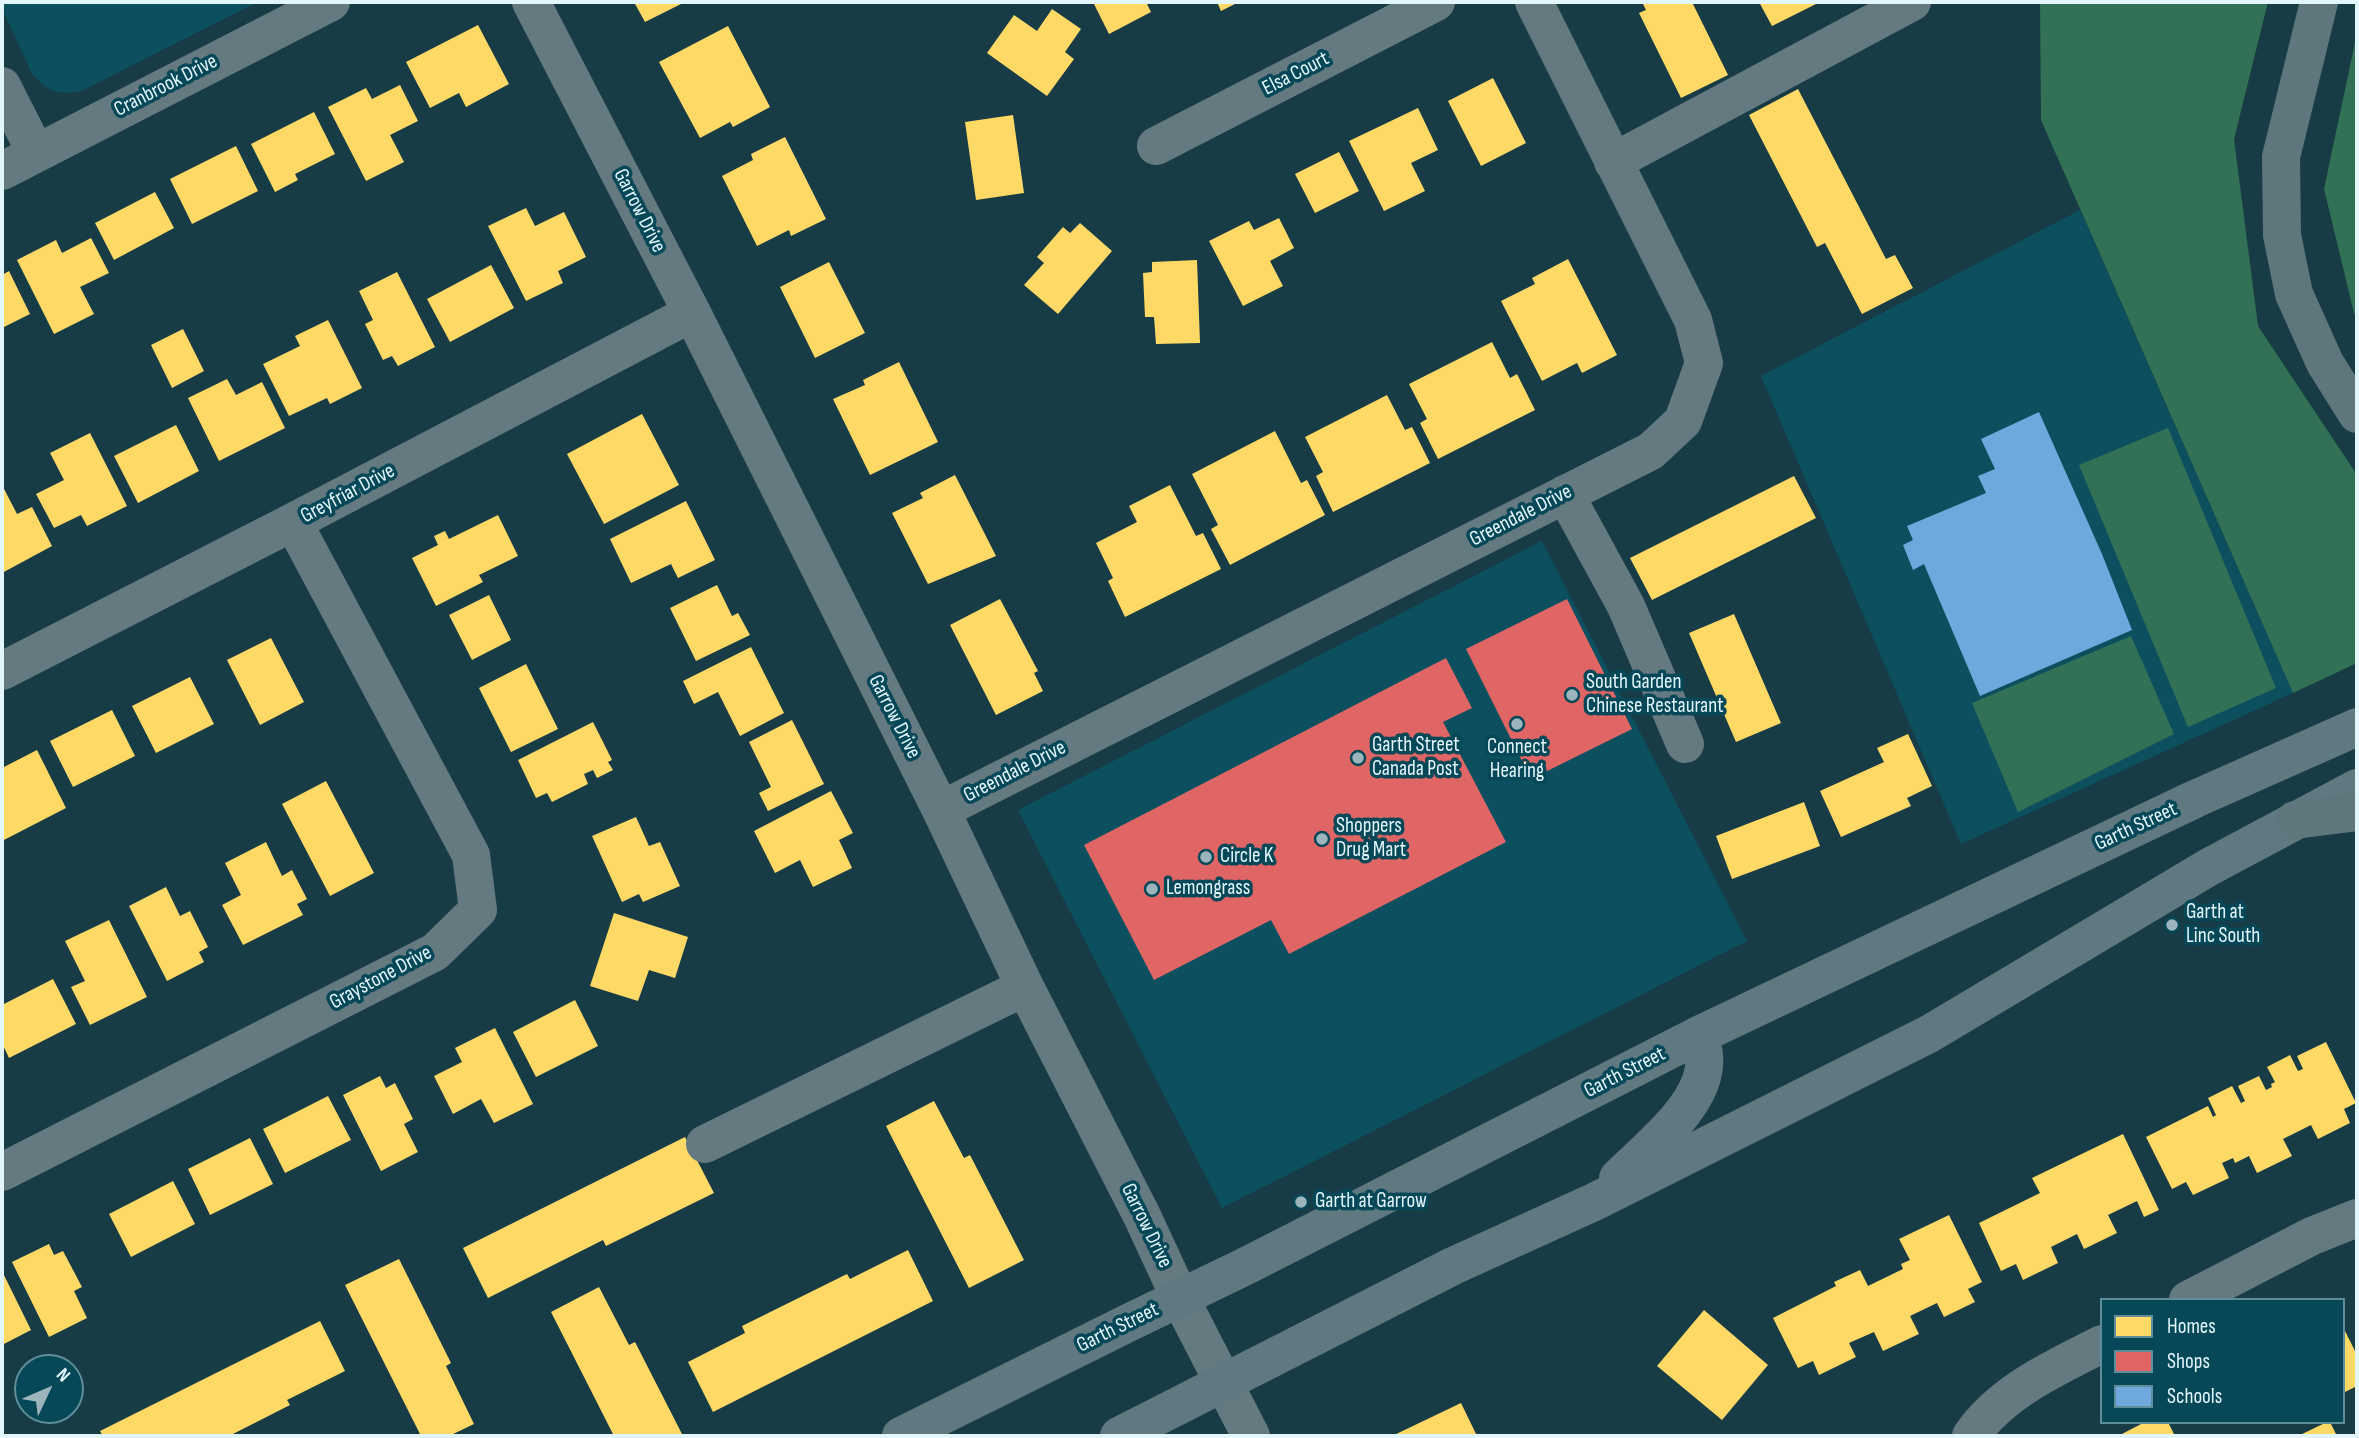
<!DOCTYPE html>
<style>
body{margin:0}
#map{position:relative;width:2359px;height:1438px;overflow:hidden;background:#183c45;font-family:"Sofia Sans Condensed",sans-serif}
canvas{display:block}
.frame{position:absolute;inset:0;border:4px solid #e3f6fc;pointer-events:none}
.legend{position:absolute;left:2100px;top:1298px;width:245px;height:126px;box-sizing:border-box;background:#064857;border:2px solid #5e8e99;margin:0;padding:9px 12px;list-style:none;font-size:21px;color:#e3f6fc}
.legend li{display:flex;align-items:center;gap:14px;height:35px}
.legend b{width:35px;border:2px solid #5e8e99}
.north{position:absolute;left:14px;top:1354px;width:70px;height:70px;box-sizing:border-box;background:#064857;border:2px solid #5e8e99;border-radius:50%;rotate:46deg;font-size:19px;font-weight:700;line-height:28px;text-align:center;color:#e3f6fc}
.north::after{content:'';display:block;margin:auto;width:24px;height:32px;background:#9cb5bc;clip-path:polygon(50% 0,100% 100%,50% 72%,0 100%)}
</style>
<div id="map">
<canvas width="2359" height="1438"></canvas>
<div class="frame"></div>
<ul class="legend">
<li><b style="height:19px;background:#ffd966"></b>Homes</li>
<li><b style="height:19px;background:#e06666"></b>Shops</li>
<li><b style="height:19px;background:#6fa8dc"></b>Schools</li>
</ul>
<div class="north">N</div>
</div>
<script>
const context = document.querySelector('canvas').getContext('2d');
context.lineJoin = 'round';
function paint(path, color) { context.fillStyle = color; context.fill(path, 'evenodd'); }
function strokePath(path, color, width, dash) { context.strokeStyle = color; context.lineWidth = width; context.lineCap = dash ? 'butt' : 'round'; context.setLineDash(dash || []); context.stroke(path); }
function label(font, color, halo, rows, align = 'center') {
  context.font = font + ' "Sofia Sans Condensed",sans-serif'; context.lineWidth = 7; context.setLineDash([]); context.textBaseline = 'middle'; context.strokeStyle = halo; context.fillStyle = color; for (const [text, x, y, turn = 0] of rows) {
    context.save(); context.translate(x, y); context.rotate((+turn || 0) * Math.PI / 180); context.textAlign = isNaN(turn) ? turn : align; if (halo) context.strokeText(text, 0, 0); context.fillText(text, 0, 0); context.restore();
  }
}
paint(new Path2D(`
 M2,2H258L81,91L67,93L53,91L42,84L32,74L2,8Z
 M2080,210L2293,693L1961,844L1761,376Z
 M1542,541L1747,941L1222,1208L1018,810Z`), '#0c5060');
paint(new Path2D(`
 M2040,2H2268L2234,139L2258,326L2357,475V663L2293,693L2041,120Z
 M2357,33V213L2355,228L2357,233V318L2354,313L2324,189Z
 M2168,428L2276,688L2188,727L2079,465Z
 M2131,636L2174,734L2018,812L1972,703Z`), '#327155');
paint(new Path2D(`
 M634,2H685L645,22Z
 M1093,2H1146L1151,12L1109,34Z
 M1217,2H1239L1221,11Z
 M1642,2H1692L1728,75L1681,98L1639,13L1646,10Z
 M1759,2H1820L1772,26Z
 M1052,9L1081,29L1065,52L1074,59L1047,96L987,53L1014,15L1037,31Z
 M478,25L509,84L466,107L459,93L430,108L406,62Z
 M728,26L770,107L733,127L730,122L700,138L659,62Z
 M1493,78L1526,143L1481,166L1448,101Z
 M400,85L418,121L390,135L404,162L366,181L328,107L366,88L372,99Z
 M1798,89L1886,259L1895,255L1913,288L1862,314L1825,243L1817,247L1749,115Z
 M1418,108L1438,150L1411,163L1425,191L1384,211L1349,141Z
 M314,112L335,154L295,174L298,180L275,192L251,144Z
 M1013,115L1024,193L976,200L965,122Z
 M785,137L826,219L791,236L789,230L757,246L722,176L753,160L751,154Z
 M236,146L258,191L192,224L170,179Z
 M1339,152L1359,191L1315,213L1295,174Z
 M155,192L174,228L114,260L95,223Z
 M526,208L535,226L564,212L586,257L558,271L563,283L526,301L488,226Z
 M1279,218L1294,248L1270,261L1283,286L1243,306L1209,241L1249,221L1254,230Z
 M1080,223L1112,251L1058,314L1024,285L1044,263L1037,257L1063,227L1070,233Z
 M91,238L109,273L80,287L94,314L54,334L17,260L56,240L62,253Z
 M1568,259L1617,355L1582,373L1577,363L1542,381L1501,301L1535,284L1532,278Z
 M1197,260L1200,343L1156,344L1154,317H1145L1143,273L1152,272V262Z
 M829,262L865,333L815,358L780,287Z
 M491,265L514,308L450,342L427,299Z
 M9,271L30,314L2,328V275Z
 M397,272L435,347L398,366L392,356L383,360L365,324L373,320L359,291Z
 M328,320L362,388L330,404L327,398L289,416L263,364L300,346L295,336Z
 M183,329L204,371L172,388L151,345Z
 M1492,342L1510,378L1517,374L1535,410L1438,459L1420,423L1427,419L1409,384Z
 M899,362L938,442L870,475L833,399L865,385L863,380Z
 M227,379L236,395L262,382L285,428L219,461L188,398Z
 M1387,395L1405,430L1412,427L1430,463L1333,512L1316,476L1323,472L1305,437Z
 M642,414L679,485L604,524L567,454Z
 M176,425L199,471L138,503L114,456Z
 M1275,431L1301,483L1307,480L1325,515L1230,565L1211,529L1218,525L1192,474Z
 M90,433L127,506L87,526L81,515L54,528L36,494L64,480L50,453Z
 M955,475L996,556L928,584L892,513L923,498L920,493Z
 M1794,476L1816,518L1652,600L1630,558Z
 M2,485L17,514L32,507L52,546L2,573Z
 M1170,485L1196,536L1203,533L1221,569L1125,617L1108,581L1113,578L1096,543L1137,522L1129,506Z
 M686,501L715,560L678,578L671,564L631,583L610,539Z
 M498,515L518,556L479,575L483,582L436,606L412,558L438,545L434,536L445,531L449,539Z
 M717,585L732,616L738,613L750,635L696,661L670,608Z
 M489,595L511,640L472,660L449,615Z
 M1000,599L1038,671L1034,673L1043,691L996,715L950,625Z
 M1734,614L1781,723L1736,742L1689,633Z
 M271,638L304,702L260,725L227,660Z
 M751,647L784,713L740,736L718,692L694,704L683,681Z
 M526,664L558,729L511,752L479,688Z
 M190,677L214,724L156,753L132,706Z
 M112,710L135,756L73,787L50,741Z
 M792,720L824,784L768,811L759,793L771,787L749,742Z
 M593,722L612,760L608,762L613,770L597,778L593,770L584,774L588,784L552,802L547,793L536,798L518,760Z
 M1908,734L1932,786L1907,798L1911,806L1841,837L1820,791L1884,762L1877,748Z
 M37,750L66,808L2,841V768Z
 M326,781L374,873L330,896L282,804Z
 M831,791L853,833L839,840L852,868L813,887L800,860L775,873L754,831Z
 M1804,802L1820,846L1732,879L1716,836Z
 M636,817L649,846L660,842L680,886L643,902L639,894L622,902L592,836Z
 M266,842L282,876L292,870L307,899L297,904L303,915L243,945L222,905L241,895L225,863Z
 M166,887L180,916L190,911L208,947L199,952L204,962L167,981L129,906Z
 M614,913L688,937L675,978L649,970L638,1001L590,986Z
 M109,920L147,997L90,1025L71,987L85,981L65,941Z
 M53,979L76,1024L9,1058L2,1043V1005Z
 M575,1000L598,1046L536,1077L513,1032Z
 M495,1028L533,1104L494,1123L481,1099L453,1114L434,1076L462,1062L455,1048Z
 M2326,1042L2356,1103L2344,1109L2350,1123L2318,1139L2311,1125L2283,1139L2292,1156L2257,1173L2249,1156L2235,1163L2233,1158L2222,1163L2229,1178L2193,1195L2186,1182L2172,1189L2146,1137L2208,1106L2213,1117L2216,1115L2208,1098L2232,1086L2241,1103L2245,1101L2238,1086L2259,1076L2266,1090L2272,1087L2271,1084L2275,1082L2267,1067L2290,1055L2298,1071L2303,1069L2297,1056Z
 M380,1076L386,1088L395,1083L413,1119L404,1124L418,1152L381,1171L343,1095Z
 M328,1096L351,1140L285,1173L263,1129Z
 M934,1101L964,1158L970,1155L1024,1260L969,1288L886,1126Z
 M2123,1134L2159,1210L2144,1217L2137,1201L2108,1215L2117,1233L2084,1249L2077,1234L2051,1247L2058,1263L2023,1280L2016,1264L2001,1271L1979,1223L2040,1193L2032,1178Z
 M685,1137L714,1193L606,1246L603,1240L488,1298L463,1248Z
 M250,1138L273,1184L210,1215L188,1169Z
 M173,1181L195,1224L131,1257L109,1214Z
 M1949,1215L1982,1282L1968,1289L1975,1302L1944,1317L1937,1303L1910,1316L1919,1334L1883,1351L1874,1332L1849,1343L1856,1357L1819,1375L1813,1361L1798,1368L1773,1318L1836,1286L1834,1282L1860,1270L1868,1286L1903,1269L1901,1264L1910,1260L1899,1239Z
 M49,1244L54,1255L63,1251L82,1287L74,1291L87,1318L49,1337L12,1262Z
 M908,1250L933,1301L713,1412L688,1362L745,1333L742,1326L847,1274L850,1279Z
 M399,1259L451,1363L446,1366L474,1424L449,1436H421L345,1285Z
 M2,1271L31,1330L2,1345Z
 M599,1287L629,1345L635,1342L683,1436H614L551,1312Z
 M1704,1310L1768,1365L1722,1420L1657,1366Z
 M320,1321L345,1371L287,1400L290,1405L229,1436H103L100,1431Z
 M2343,1327L2357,1355V1386L2343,1393Z
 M1461,1403L1477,1436H1392Z
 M2145,1422H2168L2175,1436H2118Z
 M2327,1422H2330L2337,1436H2298Z`), '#ffd966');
paint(new Path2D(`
 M1567,599L1632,729L1531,779L1466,649Z
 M1446,658L1472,708L1443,722L1506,842L1289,954L1271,920L1154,980L1084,845Z`), '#e06666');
paint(new Path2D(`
 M2039,412L2102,554L2132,630L1980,696L1924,564L1913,570L1903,545L1913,540L1907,526L1986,493L1978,476L1995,469L1981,439Z`), '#6fa8dc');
strokePath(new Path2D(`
 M531,2L692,313L941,810L1025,987L1142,1216L1180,1298L1251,1436
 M2,86L36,153
 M1156,146L1436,2
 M1613,162L1912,2
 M2,171L331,2
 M1565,494L1626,606L1685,744
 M2,671L293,522L692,313
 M941,810L1651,451L1683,421L1704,363L1693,320L1534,2
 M705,1144L1025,987
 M2,1172L435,952L478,910L471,855L293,522
 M2188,1300L2312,1236L2357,1218
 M1971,1436C2002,1391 2055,1368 2102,1344`), '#657980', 38);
strokePath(new Path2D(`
 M1618,1178C1647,1149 1709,1102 1704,1056C1704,1049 1701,1042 1699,1035
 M901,1436L1128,1323L1244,1267L1699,1035L2195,799L2357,727
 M1119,1436L1453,1266L1594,1202L1929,1034L2209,867L2357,788`), '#607980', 38);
strokePath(new Path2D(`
 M2319,2L2281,157L2282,235L2294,294L2325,363L2357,414
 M2295,820L2357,812`), '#5e767c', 38);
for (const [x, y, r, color] of [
 [1572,695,7,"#9cb5bc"],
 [1517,724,7,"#9cb5bc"],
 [1358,758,7,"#9cb5bc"],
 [1322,839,7,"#9cb5bc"],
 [1206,857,7,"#9cb5bc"],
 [1152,889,7,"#9cb5bc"],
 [2172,925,7,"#9cb5bc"],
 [1301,1202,7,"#9cb5bc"]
]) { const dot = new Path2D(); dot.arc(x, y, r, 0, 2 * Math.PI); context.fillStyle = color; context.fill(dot); strokePath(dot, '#064857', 2.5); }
label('21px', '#e3f6fc', '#064857', [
 ["Elsa Court",1296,74,-27],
 ["Cranbrook Drive",166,86,-27],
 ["Garrow Drive",639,211,63],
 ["Greyfriar Drive",348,494,-28],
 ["Greendale Drive",1521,516,-27],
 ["Garrow Drive",894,717,63],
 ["Greendale Drive",1015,772,-27],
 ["Garth Street",2136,827,-25],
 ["Graystone Drive",381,978,-28],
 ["Garth Street",1625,1073,-27],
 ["Garrow Drive",1146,1226,64],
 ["Garth Street",1118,1328,-26]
]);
label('21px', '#e3f6fc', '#064857', [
 ["South Garden",1586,683],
 ["Chinese Restaurant",1586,707],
 ["Garth Street",1372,746],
 ["Canada Post",1372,770],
 ["Connect",1517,748,"center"],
 ["Hearing",1517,772,"center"],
 ["Shoppers",1336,827],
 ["Drug Mart",1336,851],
 ["Circle K",1220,857],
 ["Lemongrass",1166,889],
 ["Garth at",2186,913],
 ["Linc South",2186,937],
 ["Garth at Garrow",1315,1202]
], 'left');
</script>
